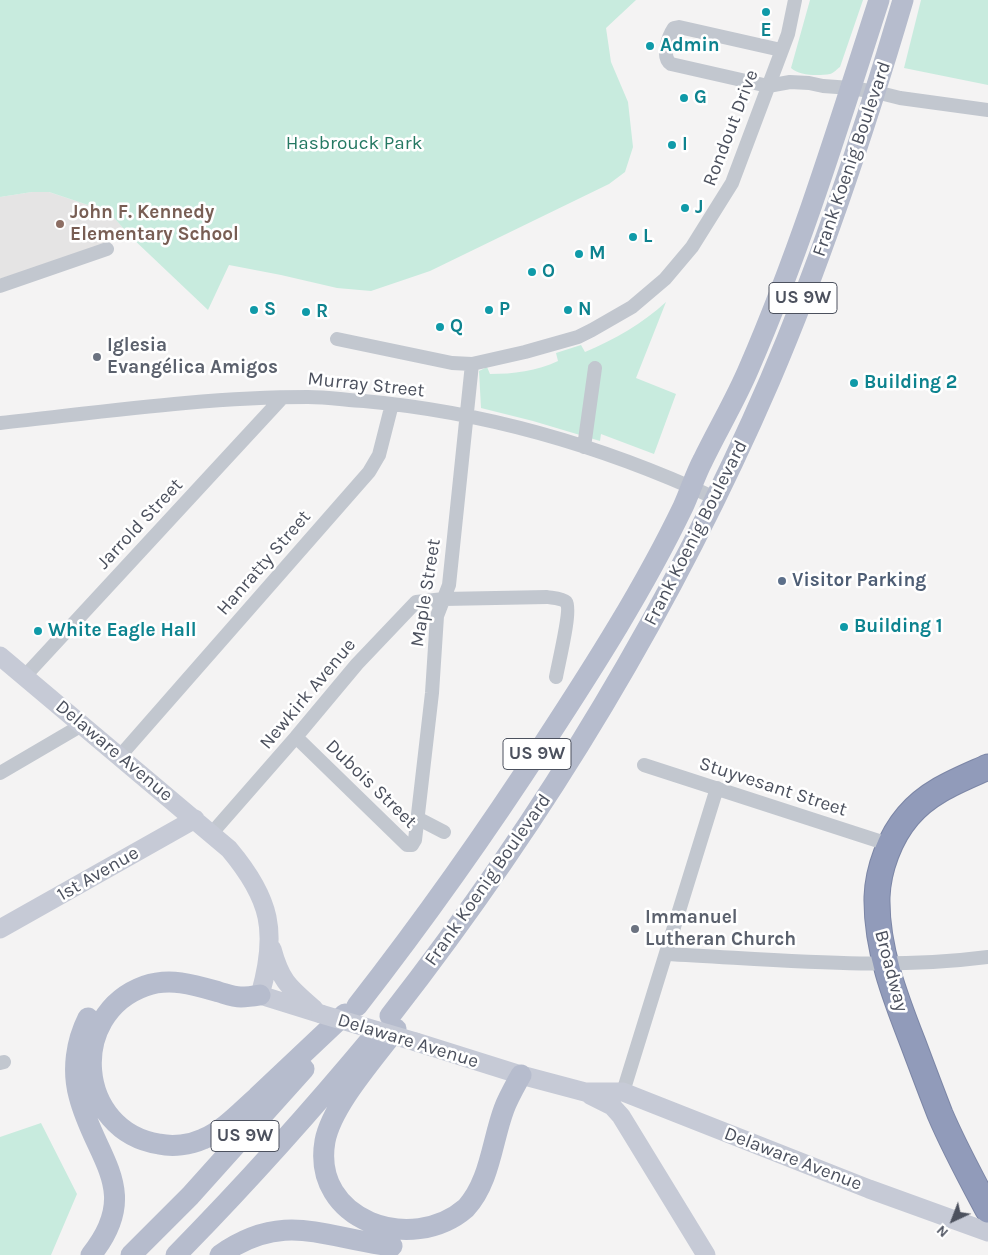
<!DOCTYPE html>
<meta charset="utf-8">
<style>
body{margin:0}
#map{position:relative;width:988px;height:1255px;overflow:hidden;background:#f4f3f3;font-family:Karla,sans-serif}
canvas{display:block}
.north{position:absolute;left:928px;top:1195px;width:50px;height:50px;-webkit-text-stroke:4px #fff;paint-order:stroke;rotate:223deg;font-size:14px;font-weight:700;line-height:20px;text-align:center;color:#4c515e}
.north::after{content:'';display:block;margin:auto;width:18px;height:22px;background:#4c515e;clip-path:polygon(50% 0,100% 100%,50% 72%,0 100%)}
</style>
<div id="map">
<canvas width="988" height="1255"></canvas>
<div class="north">N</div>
</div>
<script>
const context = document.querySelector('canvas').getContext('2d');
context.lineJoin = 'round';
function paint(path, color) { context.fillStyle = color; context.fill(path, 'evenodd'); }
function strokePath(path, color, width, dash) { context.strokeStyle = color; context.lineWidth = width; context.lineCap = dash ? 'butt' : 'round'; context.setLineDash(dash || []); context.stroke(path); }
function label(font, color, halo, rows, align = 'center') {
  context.font = font + ' Karla,sans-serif'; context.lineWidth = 5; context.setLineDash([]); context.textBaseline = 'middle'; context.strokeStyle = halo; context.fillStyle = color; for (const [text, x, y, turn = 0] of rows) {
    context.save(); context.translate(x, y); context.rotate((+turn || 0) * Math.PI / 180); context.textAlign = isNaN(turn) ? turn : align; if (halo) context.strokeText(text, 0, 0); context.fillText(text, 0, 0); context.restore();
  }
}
paint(new Path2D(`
 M32,192H49L109,212L130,236L0,279V197Z`), '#e5e4e4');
paint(new Path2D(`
 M0,0H636L606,28L611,62L628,102L633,147L625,172L609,184L430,271L371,291L337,288L281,275L229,265L208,310L130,236L109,212L49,192H32L0,197Z
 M810,0H863L840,67C837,69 834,73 830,74C819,76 799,76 791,68Z
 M921,0H988V85L904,68Z
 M666,302L636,378L676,394L654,454L601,434L600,441L533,421L481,408L479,371L487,367L490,374C513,374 537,371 558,361L556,353L581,345L585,352C614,340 643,323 666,302Z
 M41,1123L77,1194L51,1255H0V1137Z`), '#c8ebde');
const highway = new Path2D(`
 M988,767C959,780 929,791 908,816C890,837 878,869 877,897C876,948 895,997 913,1043C922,1067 931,1091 940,1114C954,1147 971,1178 988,1210`);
strokePath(highway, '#7c86a6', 27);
strokePath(new Path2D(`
 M781,50L679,27L674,28C668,37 661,57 671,64L768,86L790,82L809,83L823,86L851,88L876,92L900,98L988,110
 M0,286L107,249
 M337,339L452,363L472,364L525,352L578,337L592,330L632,307L665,279L692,247L732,183L788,34L795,0
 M0,423C102,412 205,397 308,397C327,397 346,400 364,401C485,412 605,447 715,498
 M584,447L595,368
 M25,676L282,398
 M296,737L407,845H412L415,840L432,693L437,616L449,585L472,364
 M120,756L369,472L379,455L392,404
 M644,765L891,845
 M0,773L82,725
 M417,818L444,832
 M212,833L296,737L357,664L416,602L444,599L547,597C552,598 562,598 566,602C572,609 558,665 556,677
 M666,954C773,959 881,971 988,957
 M0,1063L4,1062
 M623,1092L717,788`), '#c2c7cf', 14);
strokePath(new Path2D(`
 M0,656L229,849C271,899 278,932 260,995L321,1014
 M0,929L195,819
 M272,949C281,982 289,987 314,1009
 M416,1042L521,1075L585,1092H623L869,1189L988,1232
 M590,1095L612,1106L621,1116L706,1255`), '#c6cad6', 19);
strokePath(new Path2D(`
 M260,995C254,996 247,997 241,997C233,997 226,994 219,992C195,985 170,977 145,986C67,1014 76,1131 159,1144C173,1147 190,1145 203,1139C224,1130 240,1112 257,1097C286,1070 315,1042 345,1014
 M357,1006C424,920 487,831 546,740C595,665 644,588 683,507C690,492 695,475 703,460C718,429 736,399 749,368C801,248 839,124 879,0
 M390,1016C542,821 672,607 770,380C823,256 865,129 903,0
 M88,1018C76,1042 72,1070 79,1096C95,1159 143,1190 91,1255
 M396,1029C374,1059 332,1105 325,1141C311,1221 412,1255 466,1208C490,1182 492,1141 504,1109C508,1098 515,1086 521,1075
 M131,1255L190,1196L304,1069
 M176,1255C246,1184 313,1109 377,1032
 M220,1255C284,1210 324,1238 392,1246`), '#b6bccd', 21);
strokePath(highway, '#919bba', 25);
strokePath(new Path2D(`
 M321,1014L416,1042`), '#c6cad6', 19);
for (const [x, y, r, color] of [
 [766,12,5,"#0f9aa8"],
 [650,46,5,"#0f9aa8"],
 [684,98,5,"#0f9aa8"],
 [672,145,5,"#0f9aa8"],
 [685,208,5,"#0f9aa8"],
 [60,224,5,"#8d6e63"],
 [633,237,5,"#0f9aa8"],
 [579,254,5,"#0f9aa8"],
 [532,272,5,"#0f9aa8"],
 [254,310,5,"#0f9aa8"],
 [489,310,5,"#0f9aa8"],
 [568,310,5,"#0f9aa8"],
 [306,312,5,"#0f9aa8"],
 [440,327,5,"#0f9aa8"],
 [97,357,5,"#6b7280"],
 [854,383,5,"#0f9aa8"],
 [782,581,5,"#5c6f8a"],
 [844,627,5,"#0f9aa8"],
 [38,631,5,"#0f9aa8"],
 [635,929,5,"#6b7280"]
]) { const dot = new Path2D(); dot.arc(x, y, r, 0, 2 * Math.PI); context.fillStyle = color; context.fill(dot); strokePath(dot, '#fff', 2); }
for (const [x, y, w] of [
 [803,298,68],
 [537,754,68],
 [245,1136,68]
]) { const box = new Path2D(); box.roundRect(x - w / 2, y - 15.5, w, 31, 4); context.fillStyle = '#fff'; context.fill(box); strokePath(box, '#4c515e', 1); }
label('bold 18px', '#4c515e', null, [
 ["US 9W",803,298],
 ["US 9W",537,754],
 ["US 9W",245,1136]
]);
label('bold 19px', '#0d838f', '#fff', [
 ["E",766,31,"center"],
 ["Admin",660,46],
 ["G",694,98],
 ["I",682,145],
 ["J",695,208],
 ["L",643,237],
 ["M",589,254],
 ["O",542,272],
 ["S",264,310],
 ["P",499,310],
 ["N",578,310],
 ["R",316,312],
 ["Q",450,327],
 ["Building 2",864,383],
 ["Building 1",854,627],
 ["White Eagle Hall",48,631]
], 'left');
label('19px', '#4c515e', '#fff', [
 ["Rondout Drive",731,128,-69],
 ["Frank Koenig Boulevard",852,159,-71],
 ["Murray Street",366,385,6],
 ["Jarrold Street",140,524,-47],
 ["Frank Koenig Boulevard",696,533,-63],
 ["Hanratty Street",264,563,-49],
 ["Maple Street",426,593,-81],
 ["Newkirk Avenue",308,694,-50],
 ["Delaware Avenue",114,751,40],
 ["Dubois Street",371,784,44],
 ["Stuyvesant Street",773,787,18],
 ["1st Avenue",98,874,-30],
 ["Frank Koenig Boulevard",488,880,-55],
 ["Broadway",891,971,75],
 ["Delaware Avenue",408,1041,17],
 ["Delaware Avenue",793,1159,21]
]);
label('19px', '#247862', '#fff', [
 ["Hasbrouck Park",354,144]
]);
label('bold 19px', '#785e54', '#fff', [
 ["John F. Kennedy",70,213],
 ["Elementary School",70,235]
], 'left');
label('bold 19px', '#5b616d', '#fff', [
 ["Iglesia",107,346],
 ["Evangélica Amigos",107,368],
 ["Immanuel",645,918],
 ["Lutheran Church",645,940]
], 'left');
label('bold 19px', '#4e5e75', '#fff', [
 ["Visitor Parking",792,581]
], 'left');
</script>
